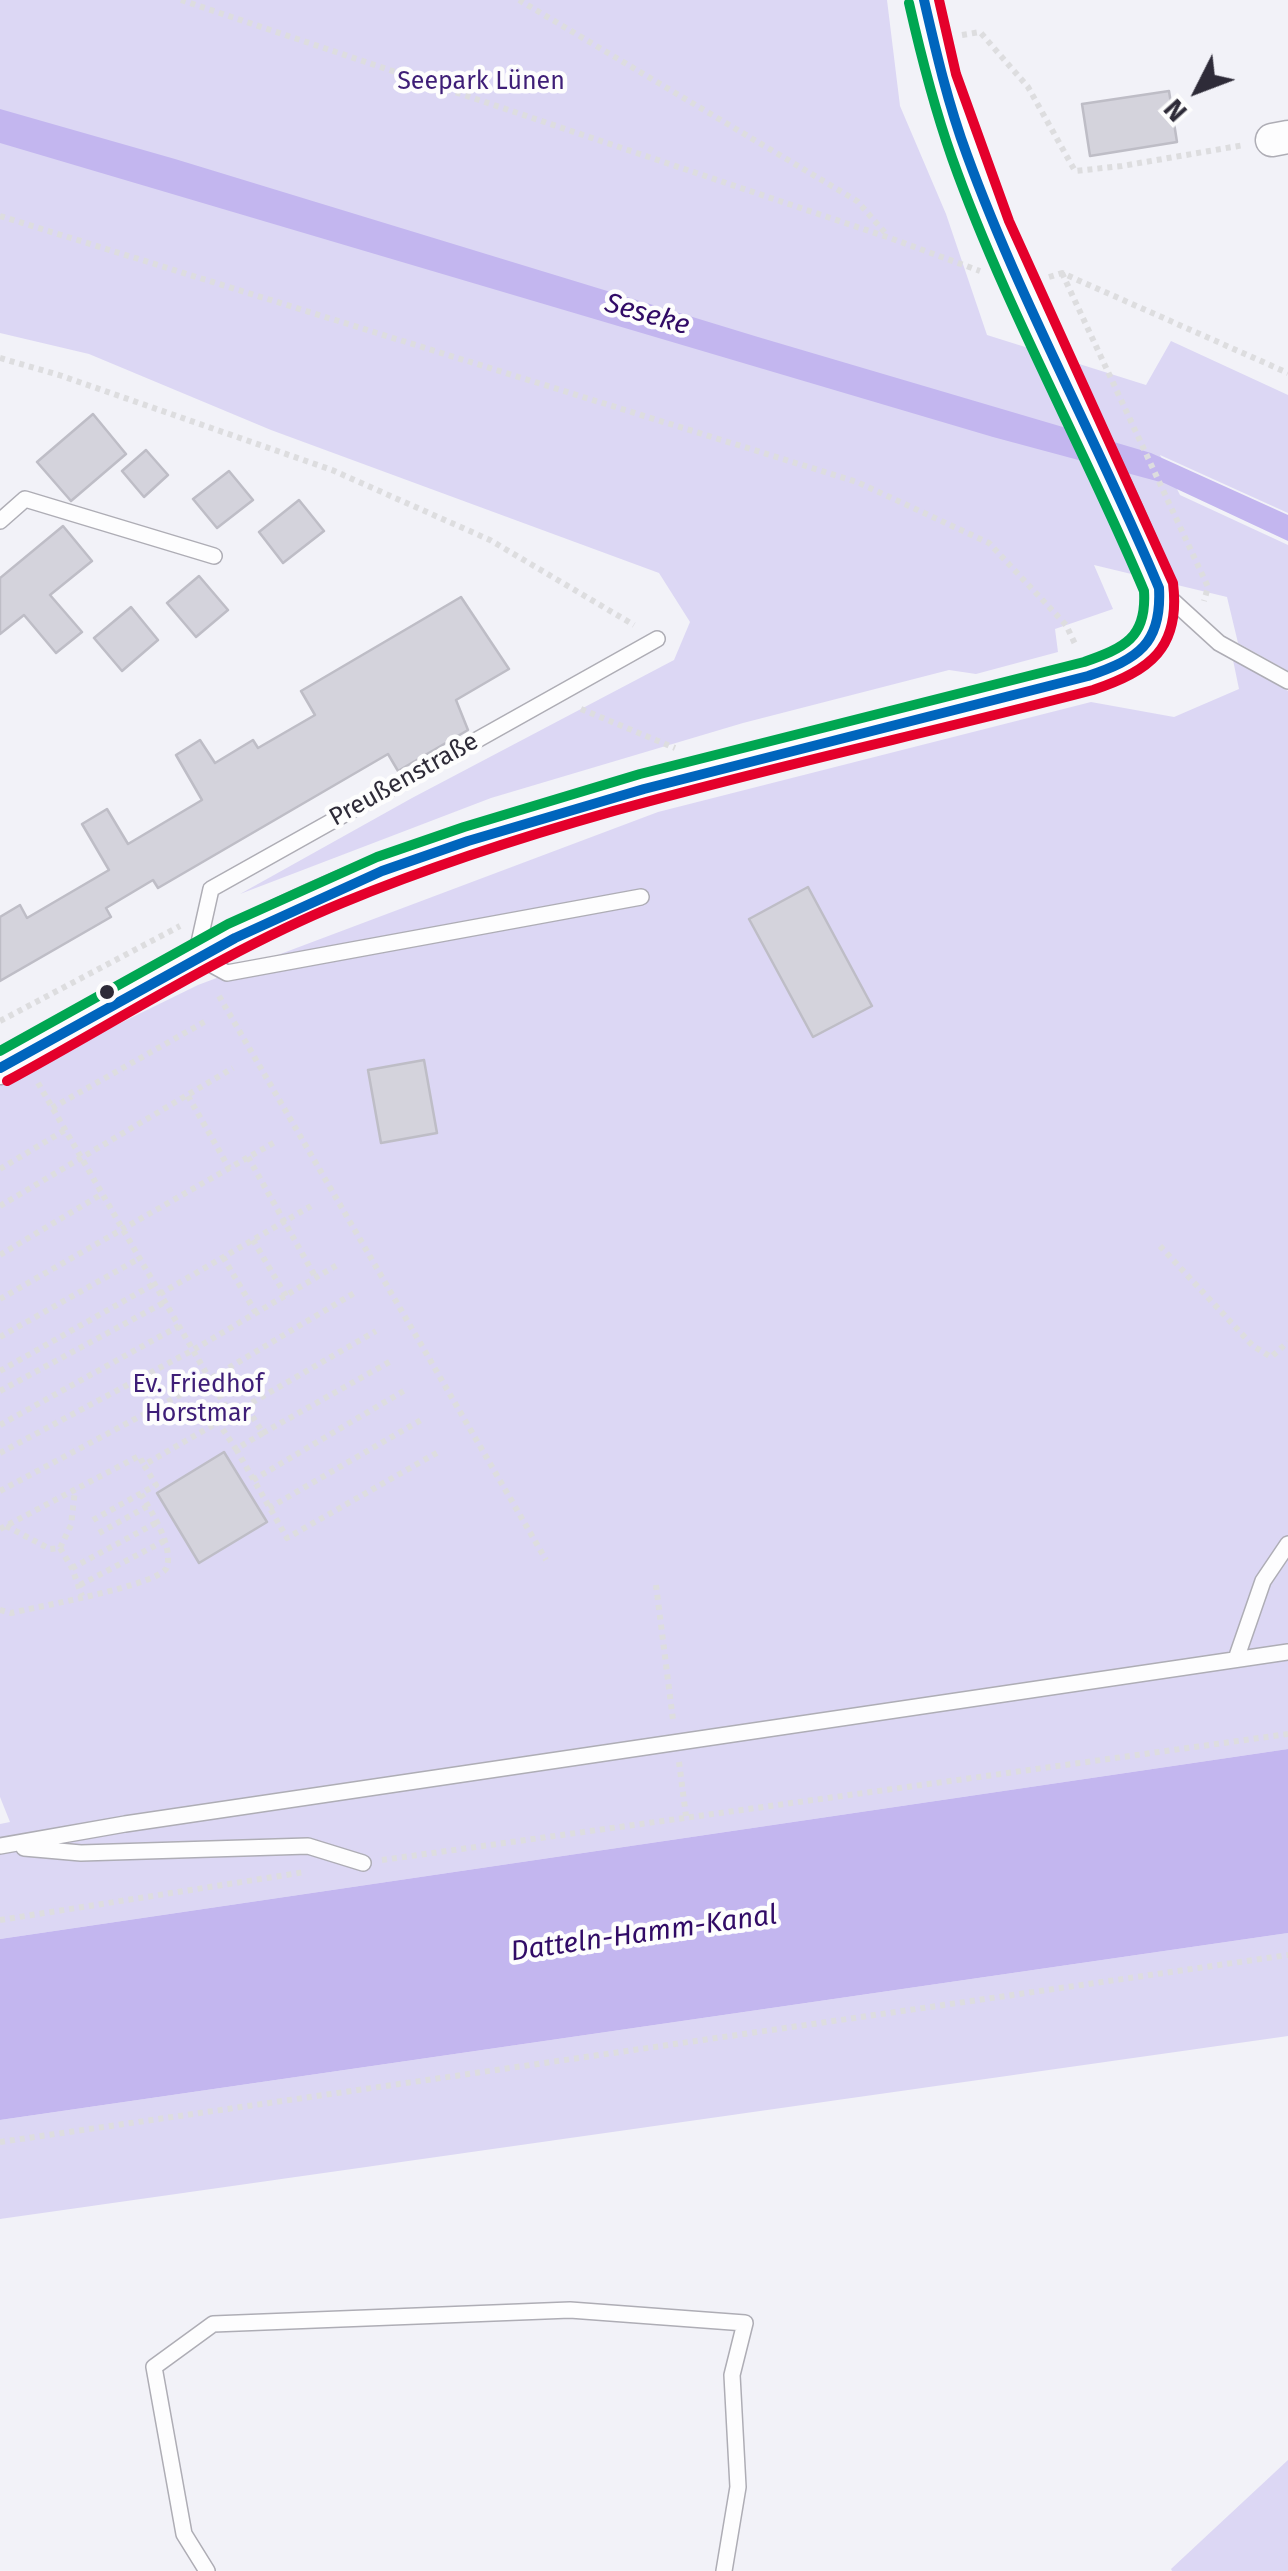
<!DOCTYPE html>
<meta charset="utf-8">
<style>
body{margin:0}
#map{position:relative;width:1288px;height:2571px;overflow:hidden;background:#f2f2f8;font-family:"Fira Sans",sans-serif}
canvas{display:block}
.north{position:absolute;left:1148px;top:40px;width:100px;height:100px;-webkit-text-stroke:8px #fdfdfd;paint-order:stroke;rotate:228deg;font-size:28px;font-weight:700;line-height:40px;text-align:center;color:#2e2b38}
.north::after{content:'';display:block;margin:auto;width:35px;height:45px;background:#2e2b38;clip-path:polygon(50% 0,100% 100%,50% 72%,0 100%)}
</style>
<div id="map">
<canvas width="1288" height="2571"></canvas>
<div class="north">N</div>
</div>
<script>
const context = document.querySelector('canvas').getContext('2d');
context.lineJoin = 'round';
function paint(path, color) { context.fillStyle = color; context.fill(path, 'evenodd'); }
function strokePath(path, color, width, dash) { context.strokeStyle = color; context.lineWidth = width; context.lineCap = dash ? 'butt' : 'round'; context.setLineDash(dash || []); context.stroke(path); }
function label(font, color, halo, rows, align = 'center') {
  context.font = font + ' "Fira Sans",sans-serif'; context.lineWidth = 9; context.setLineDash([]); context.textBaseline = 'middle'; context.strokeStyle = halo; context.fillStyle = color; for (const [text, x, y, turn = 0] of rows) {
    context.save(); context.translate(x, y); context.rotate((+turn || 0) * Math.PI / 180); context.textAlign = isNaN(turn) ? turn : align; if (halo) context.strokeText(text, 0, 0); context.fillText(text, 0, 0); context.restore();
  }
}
paint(new Path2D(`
 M0,0H887L900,106L946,214L987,335L1146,385L1171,341L1288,395V513L1160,455L1180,495L1288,545V671L1238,643L1227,597L1094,565L1113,609L1055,629L1058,652L976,674L949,670L743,723L491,798L240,894L412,798L674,660L690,622L659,573L271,430L89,354L0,333Z
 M1233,660L1288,691V1749L0,1939V1824L10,1822L0,1797V1082L198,985L658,812L1091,702L1174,717L1239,689Z
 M1288,1933V2036L0,2219V2120Z
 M1288,2460V2571H1172L1171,2569Z`), '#dcd7f4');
paint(new Path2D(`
 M0,109L175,159L758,337L1151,453L1288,515V541L1164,483L993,437L0,143Z
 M1288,1749V1933L0,2120V1939Z`), '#c3b6ef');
const building = new Path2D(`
 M1169,91L1177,142L1090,156L1082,104Z
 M93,414L126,454L71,501L37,462Z
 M146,450L168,475L144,497L122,471Z
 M229,471L253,500L217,528L193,499Z
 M299,500L324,531L283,563L259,532Z
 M63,526L92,561L50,595L82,632L56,653L24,615L0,634V578Z
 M199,576L228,610L196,637L167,603Z
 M461,597L509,669L456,700L468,730L398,771L388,754L158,888L153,880L106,908L111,917L0,981V917L20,905L27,918L109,870L82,824L107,809L128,844L202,800L176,755L200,740L215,763L253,740L258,748L315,715L301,691Z
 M131,607L158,640L122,671L94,638Z
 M808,887L872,1006L813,1037L749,919Z
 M424,1060L437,1133L381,1143L368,1070Z
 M224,1452L267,1522L199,1563L157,1493Z`);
paint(building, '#d4d3dc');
strokePath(building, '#bebdc6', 2.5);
const service = new Path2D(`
 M0,521L25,499L214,556
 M1162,591L1219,643L1288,681
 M641,897L227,973L196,956L211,889L657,639
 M1236,1659L1263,1581L1288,1544
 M0,1846L125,1824L1288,1652
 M24,1848L81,1853L308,1846L363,1863
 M207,2571L184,2534L154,2367L213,2324L570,2310L745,2323L732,2375L738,2487L724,2571`);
const minor = new Path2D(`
 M1272,140L1288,137
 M0,1068C127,1001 246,921 382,871C611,787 852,738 1088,676C1137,661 1166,644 1159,588C1082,392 962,210 924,0`);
strokePath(service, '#aeadb5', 18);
strokePath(minor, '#aeadb5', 35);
strokePath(new Path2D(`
 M181,0L890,238L980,271
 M519,0L857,201L887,235
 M962,35L980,32L1028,87L1075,171L1122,166L1244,145
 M0,216L857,482L989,543L1066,625L1076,646
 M1062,273L1208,587L1204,601
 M1049,277L1062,273L1288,373
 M0,358L59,375L332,470L490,540L634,625
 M581,709L675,748
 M219,996L546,1560
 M0,1021L180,926
 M38,1083L230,1414
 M188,1096L229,1168
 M52,1108L206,1021
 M248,1157L316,1278
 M0,1169L65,1130
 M0,1206L233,1068
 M253,1240L286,1296
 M1160,1246L1253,1346L1271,1357L1288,1342
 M0,1255L102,1194
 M223,1257L256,1313
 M160,1294L311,1206
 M0,1299L275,1142
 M0,1337L140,1258
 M0,1371L154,1284
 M0,1391L165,1302
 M217,1421L236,1449L263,1433L245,1405
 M0,1425L179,1326
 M263,1433L391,1361
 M236,1449L287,1538L440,1451
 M0,1453L193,1350L339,1264
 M253,1480L407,1389
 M0,1491L210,1379L356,1292
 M269,1508L421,1420
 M93,1520L156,1485L144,1465L376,1331
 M6,1526L50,1549L60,1548L71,1525L75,1490
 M0,1529L139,1456L144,1465
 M99,1533L148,1506
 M60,1548L72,1568L82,1596
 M72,1568L156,1523
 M80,1585L164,1541
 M656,1585L673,1720
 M0,1610L11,1613C35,1607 162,1585 167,1567C173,1545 152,1513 141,1494
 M679,1762L686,1816
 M382,1860L1288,1734
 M0,1920L305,1872
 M0,2142L1288,1955`), '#dddddf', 6, [5, 5]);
strokePath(service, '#fdfdfe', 15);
strokePath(minor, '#fdfdfe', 32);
strokePath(new Path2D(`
 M0,1068L235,938L382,871L468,841L644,789L1088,676C1138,659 1162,644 1159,588C1098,442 1021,303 967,155C948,104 936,52 924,0`), '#0065bd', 10);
strokePath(new Path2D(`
 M7,1081C118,1021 225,951 342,903C582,804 842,756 1093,690C1150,671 1181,648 1173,583L1009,221L956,74L939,0`), '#e4002b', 10);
strokePath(new Path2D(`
 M0,1051L228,924L377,857L464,827L640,774L1084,662C1124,648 1147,638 1144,591C1083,446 1005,307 952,158C934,107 921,56 909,3`), '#00a651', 10);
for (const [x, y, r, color] of [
 [107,992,9,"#2e2b38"]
]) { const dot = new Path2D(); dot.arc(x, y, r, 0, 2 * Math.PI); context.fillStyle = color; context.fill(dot); strokePath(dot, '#fdfdfd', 4); }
label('25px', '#3e1e77', '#fdfdfd', [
 ["Seepark Lünen",481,82],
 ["Ev. Friedhof",198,1385],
 ["Horstmar",198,1414]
]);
label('25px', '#2e2b38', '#fdfdfd', [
 ["Preußenstraße",404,780,-29]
]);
label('italic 28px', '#310b66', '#fdfdfd', [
 ["Seseke",647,315,16],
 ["Datteln-Hamm-Kanal",644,1934,-8]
]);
</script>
